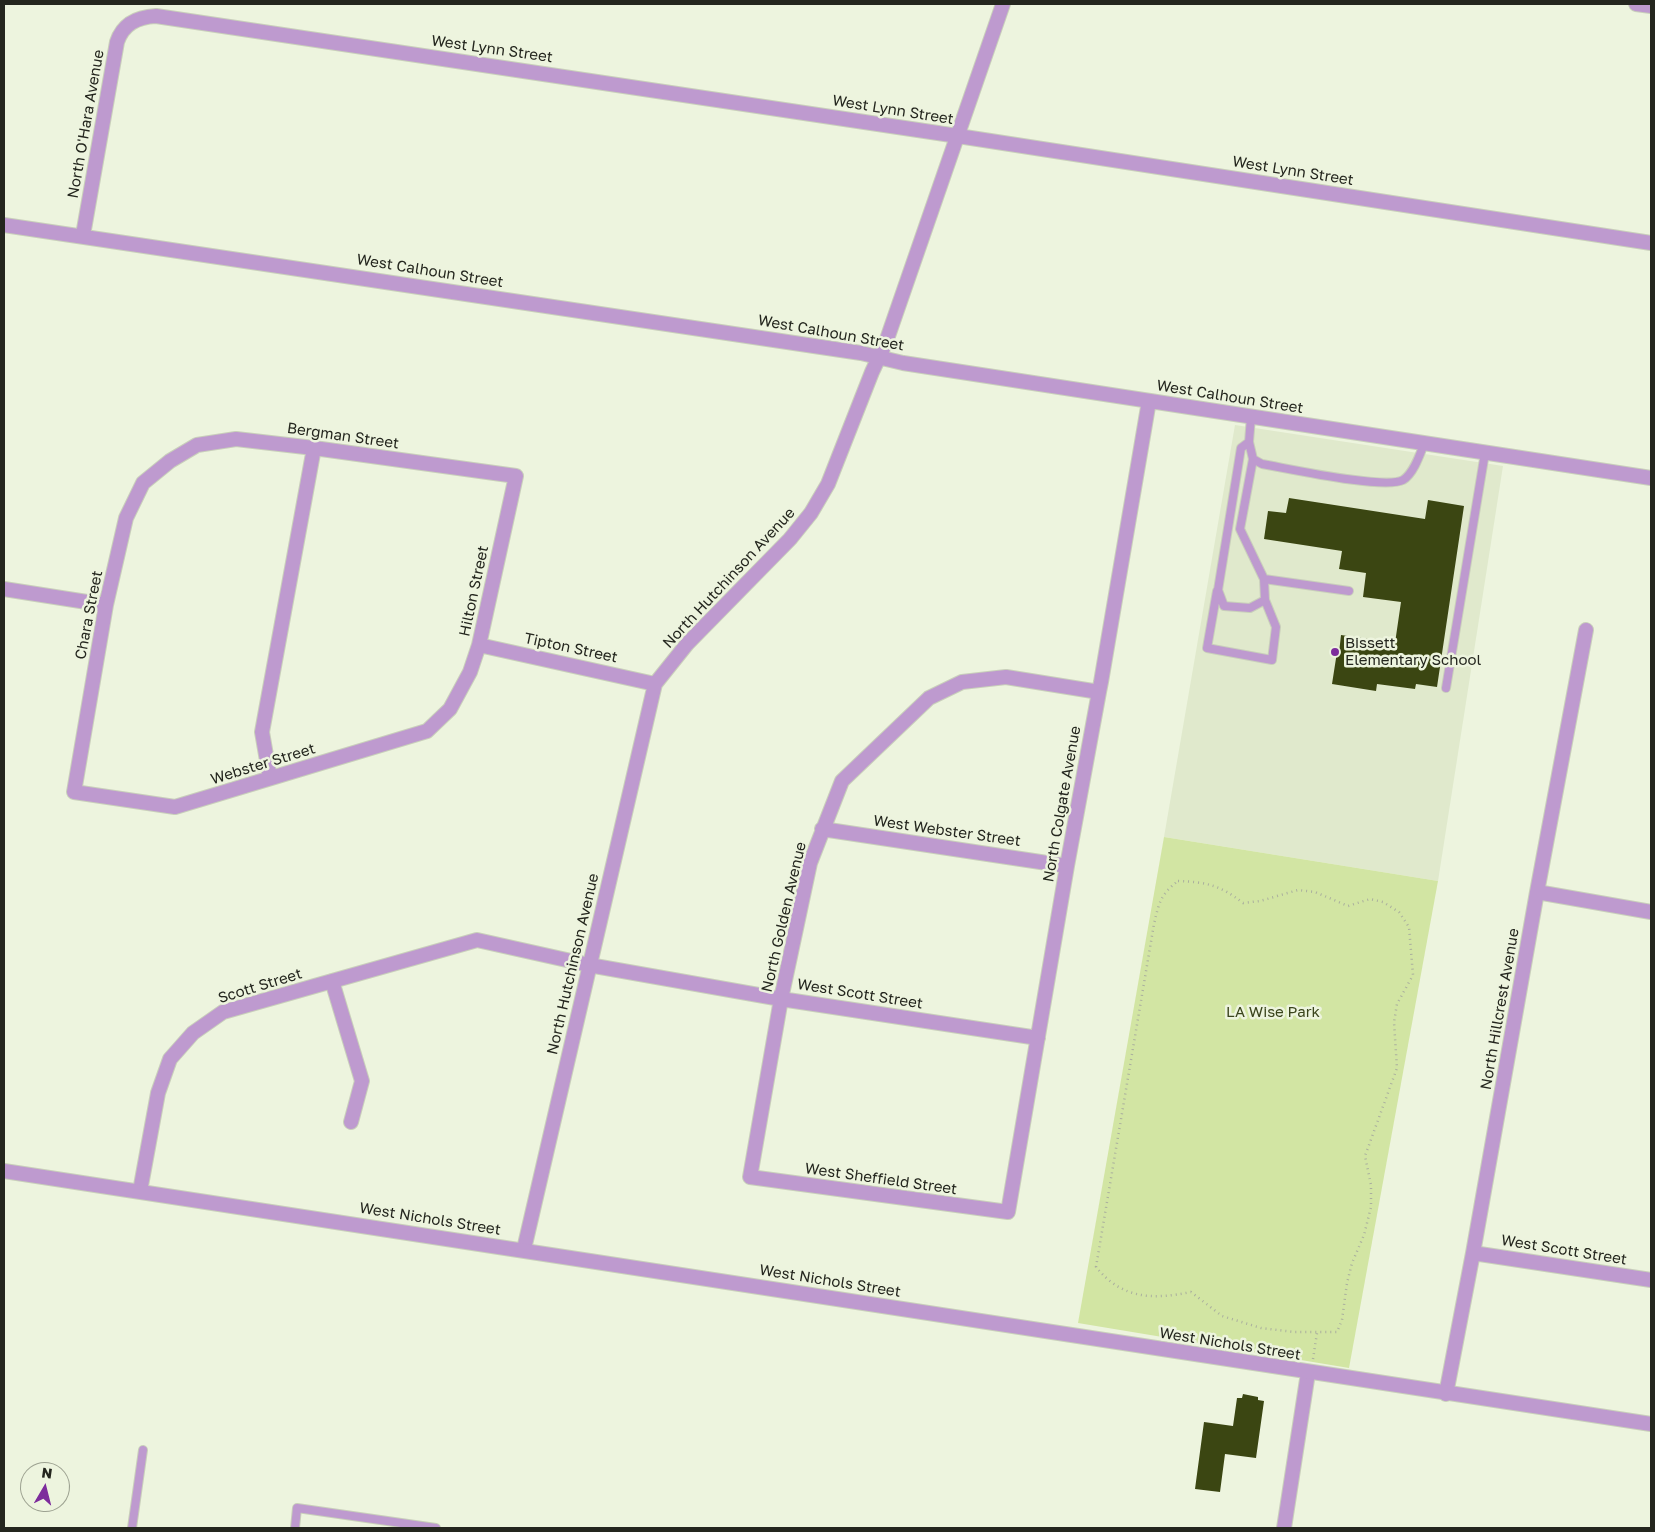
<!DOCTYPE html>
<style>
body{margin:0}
#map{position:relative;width:1655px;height:1532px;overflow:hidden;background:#edf4de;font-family:"Golos Text",sans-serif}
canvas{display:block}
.frame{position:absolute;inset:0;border:5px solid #24261e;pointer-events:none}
.north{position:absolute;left:20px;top:1462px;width:50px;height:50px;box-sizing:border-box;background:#edf4de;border:1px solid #9da291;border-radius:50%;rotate:8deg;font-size:14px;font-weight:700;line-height:20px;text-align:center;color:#24261e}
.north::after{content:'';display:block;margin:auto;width:18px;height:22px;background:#7d2c9c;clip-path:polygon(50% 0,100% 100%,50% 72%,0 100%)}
</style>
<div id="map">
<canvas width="1655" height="1532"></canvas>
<div class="frame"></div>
<div class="north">N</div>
</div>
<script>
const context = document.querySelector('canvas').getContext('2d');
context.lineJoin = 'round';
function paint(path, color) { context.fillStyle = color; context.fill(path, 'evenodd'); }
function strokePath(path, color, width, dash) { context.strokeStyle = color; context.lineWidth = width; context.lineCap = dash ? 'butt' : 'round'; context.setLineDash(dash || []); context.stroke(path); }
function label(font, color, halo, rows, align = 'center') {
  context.font = font + ' "Golos Text",sans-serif'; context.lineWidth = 5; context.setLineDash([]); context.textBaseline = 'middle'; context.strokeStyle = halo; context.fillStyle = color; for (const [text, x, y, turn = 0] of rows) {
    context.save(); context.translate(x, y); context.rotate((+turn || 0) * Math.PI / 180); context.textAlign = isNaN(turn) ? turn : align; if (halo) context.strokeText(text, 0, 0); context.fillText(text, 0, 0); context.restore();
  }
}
paint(new Path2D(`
 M1235,425L1503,466L1438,881L1164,837Z`), '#e0e9cc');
paint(new Path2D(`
 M1164,837L1438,881L1349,1368L1078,1323Z`), '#d2e5a3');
paint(new Path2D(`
 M1289,498L1425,519L1428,500L1464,506L1437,687L1416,684L1415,689L1377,684L1376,691L1332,684L1337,652L1339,653L1341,635L1395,643L1401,602L1363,597L1366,573L1339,569L1342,551L1264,539L1268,511L1286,513Z
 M1243,1394L1258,1397V1400L1264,1401L1256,1458L1225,1454L1220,1492L1195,1489L1204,1422L1233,1426L1237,1398H1242Z`), '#3b4612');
const service = new Path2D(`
 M1249,442L1241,448L1218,590L1224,606L1250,608L1265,600L1264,579L1240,529L1253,459L1249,442L1251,417
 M1253,459L1262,464C1286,468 1385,490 1403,480C1414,473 1420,454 1424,444
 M1264,579L1349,591
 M1217,591L1207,648L1272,660L1276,627L1265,600
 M1446,688L1485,453
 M132,1528L143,1450
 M295,1528L297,1508L436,1528`);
const minor = new Path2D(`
 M1636,4L1651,6
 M4,225L861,353L903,363L1651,478
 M83,235L117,42C123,24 137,17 156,16L958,136L1651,243
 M236,439L314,448L516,476L479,645L470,672L450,709L427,731L175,807L74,792L106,605L126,518L143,483L170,461L197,445Z
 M4,589L106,605
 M479,645L655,684
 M1099,692L1006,677L962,682L929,698L842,781L810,863L781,999L750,1177L1008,1212L1067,866L1099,692L1101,682L1149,401
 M270,778L262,732L314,448
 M822,829L1067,866
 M1537,892L1651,912
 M332,981L362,1081L351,1122
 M140,1191L158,1093L170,1059L193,1033L223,1012L477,940L589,965L781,999L1038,1038
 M524,1249L655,684L687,644L790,539L811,513L828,484L872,372L886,342L1003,4
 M1473,1253L1651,1280
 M1446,1394L1473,1253L1537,892L1586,630
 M1284,1528L1308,1373`);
const tertiary = new Path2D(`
 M4,1171C554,1252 1102,1342 1651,1424`);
strokePath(service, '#c9cfbb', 10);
strokePath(minor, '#c9cfbb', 16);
strokePath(tertiary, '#c9cfbb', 16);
strokePath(new Path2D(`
 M1178,881C1206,882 1220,885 1243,903L1260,901L1298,890L1315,892L1348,906L1370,899L1383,902L1399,912L1409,927L1413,975L1397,1004L1394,1022L1397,1068L1365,1156L1371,1185V1207L1364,1235L1352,1263L1347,1283L1342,1320L1337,1332H1294L1261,1328L1222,1316L1191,1292C1152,1300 1122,1299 1096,1267L1154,924C1159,903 1160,895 1178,881Z
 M1313,1359L1317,1333`), '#aaaf9e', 2.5, [1, 4]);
strokePath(service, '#be9acf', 8);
strokePath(minor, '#be9acf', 14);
strokePath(tertiary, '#be9acf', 14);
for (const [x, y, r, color] of [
 [1335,652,5,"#7d2c9c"]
]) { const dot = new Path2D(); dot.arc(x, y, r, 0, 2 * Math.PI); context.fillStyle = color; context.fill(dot); strokePath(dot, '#edf4de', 2); }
label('15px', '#24261e', '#edf4de', [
 ["West Lynn Street",492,49,8],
 ["West Lynn Street",893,110,9],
 ["North O'Hara Avenue",86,124,-80],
 ["West Lynn Street",1293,171,9],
 ["West Calhoun Street",430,271,9],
 ["West Calhoun Street",831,333,10],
 ["West Calhoun Street",1230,397,9],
 ["Bergman Street",343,436,8],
 ["North Hutchinson Avenue",729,578,-47],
 ["Hilton Street",474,591,-78],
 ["Chara Street",89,615,-79],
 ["Tipton Street",571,648,12],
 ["Webster Street",263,764,-17],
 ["North Colgate Avenue",1062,804,-80],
 ["West Webster Street",947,831,8],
 ["North Golden Avenue",784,917,-77],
 ["North Hutchinson Avenue",573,964,-77],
 ["Scott Street",260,986,-17],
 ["West Scott Street",860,994,9],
 ["North Hillcrest Avenue",1500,1009,-80],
 ["West Sheffield Street",881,1179,8],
 ["West Nichols Street",430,1219,9],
 ["West Scott Street",1564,1250,9],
 ["West Nichols Street",830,1281,9],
 ["West Nichols Street",1230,1344,9]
]);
label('15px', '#24261e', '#edf4de', [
 ["Bissett",1345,643],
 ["Elementary School",1345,660]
], 'left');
label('15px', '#3a441c', '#edf4de', [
 ["LA Wise Park",1273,1012]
]);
</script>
